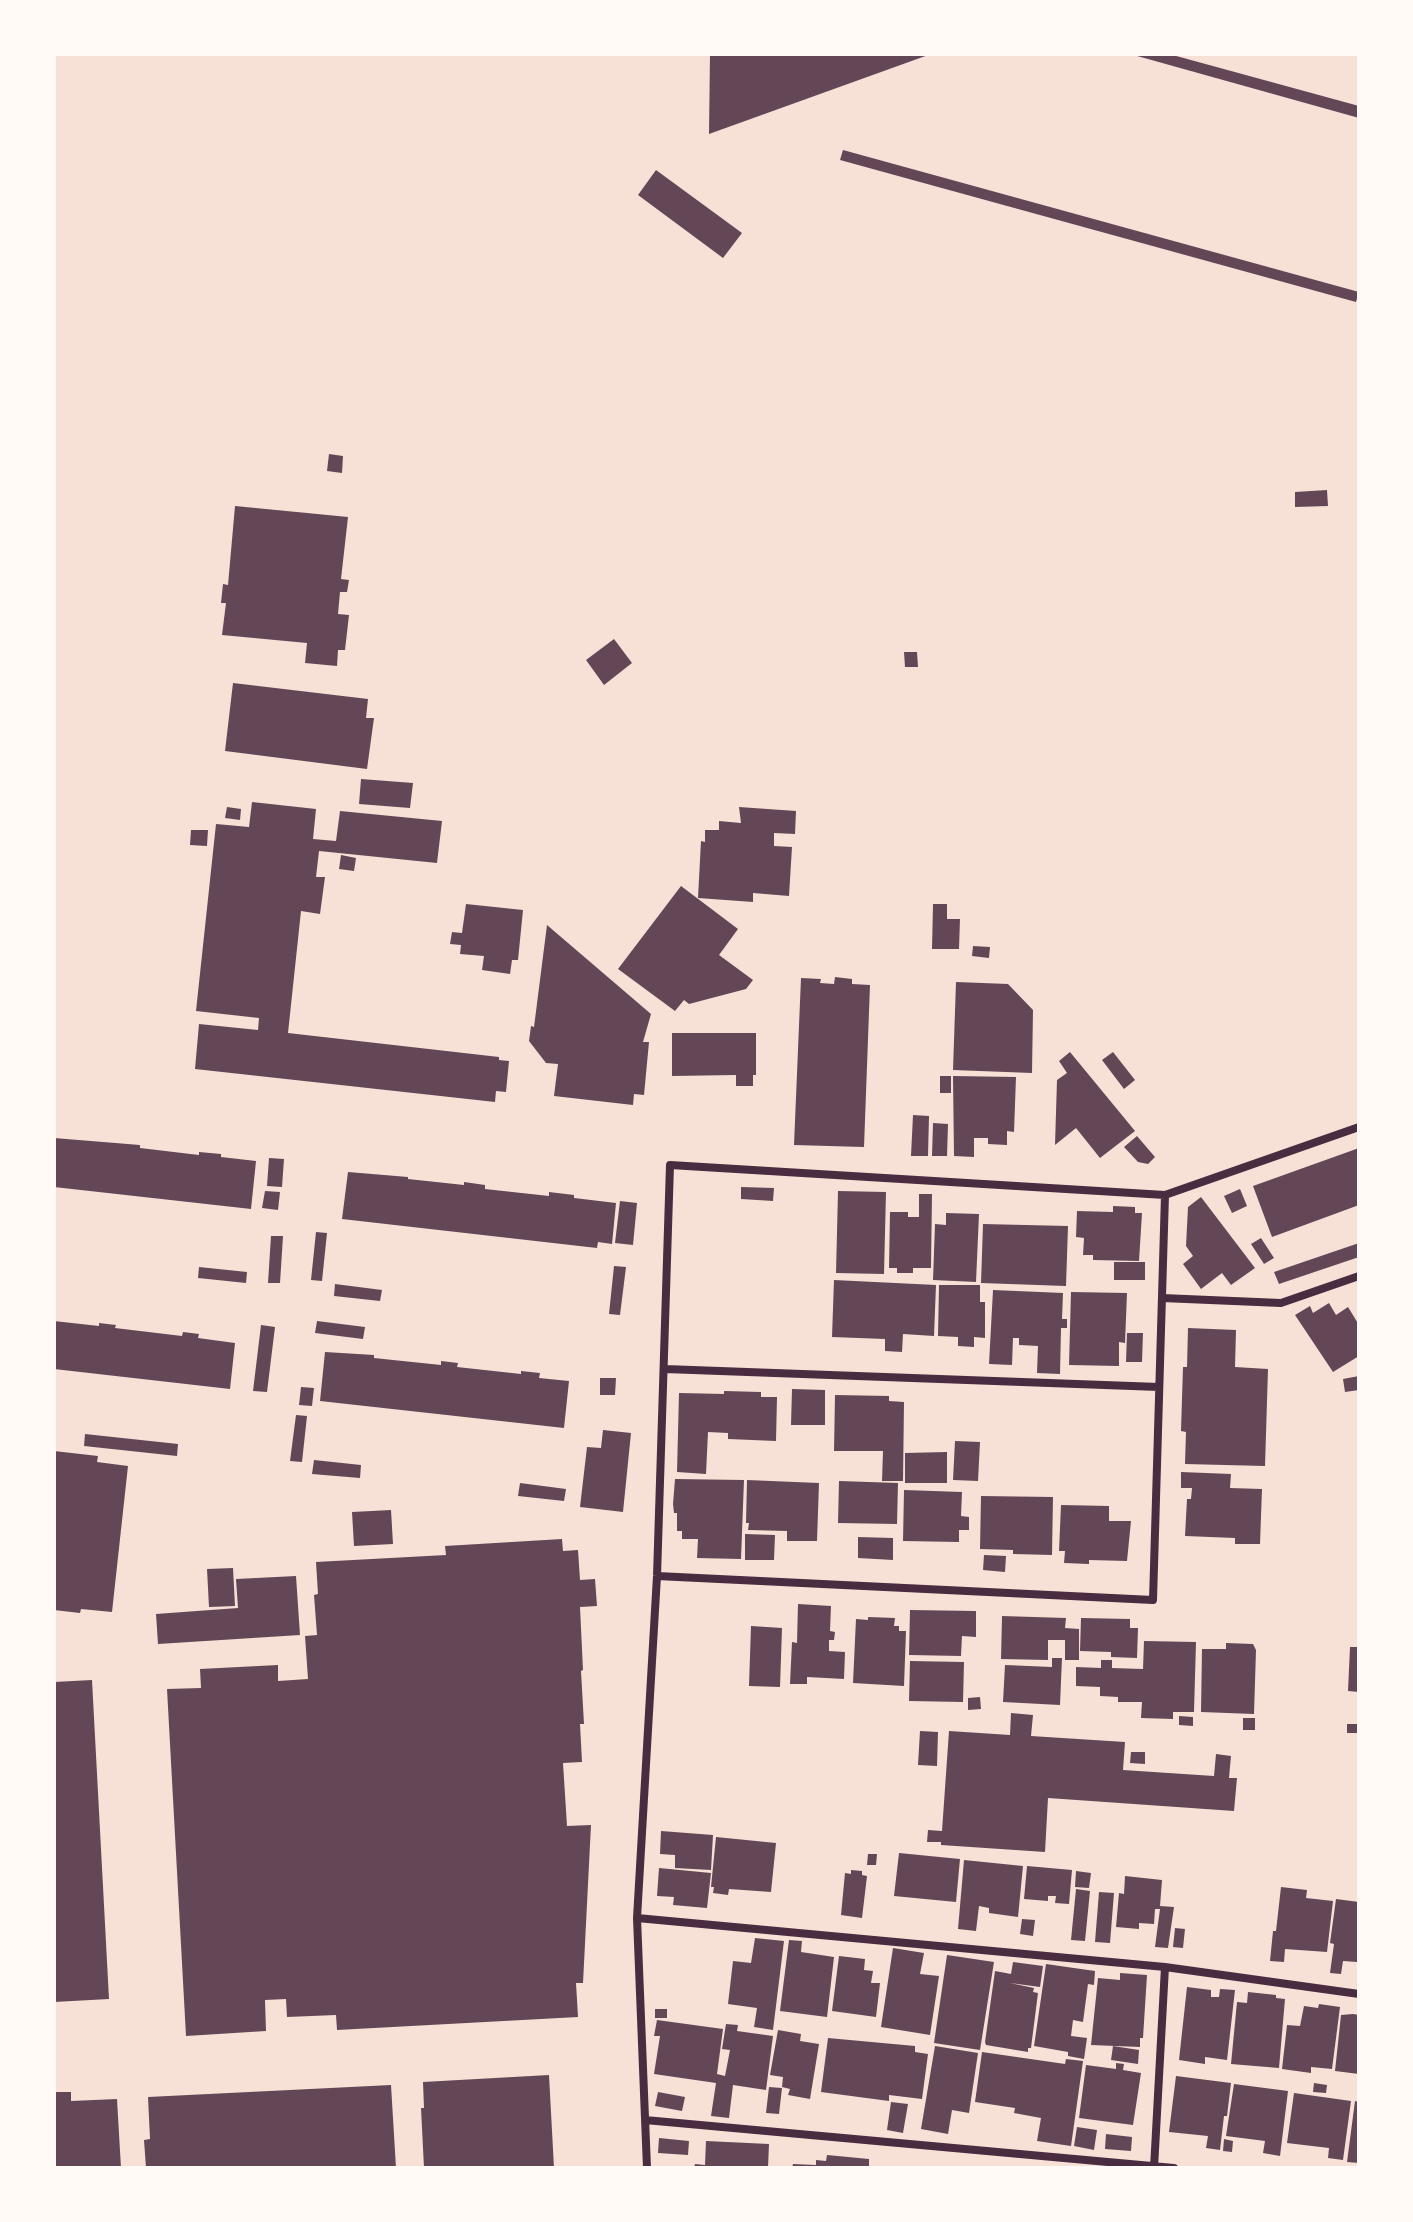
<!DOCTYPE html>
<style>
body{margin:0}
#map{position:relative;width:1413px;height:2222px;overflow:hidden;background:#f7e1d7;font-family:Mulish,sans-serif}
canvas{display:block}
.frame{position:absolute;inset:0;border:56px solid #fffaf5;pointer-events:none}
</style>
<div id="map">
<canvas width="1413" height="2222"></canvas>
<div class="frame"></div>
</div>
<script>
const context = document.querySelector('canvas').getContext('2d');
context.lineJoin = 'round';
function paint(path, color) { context.fillStyle = color; context.fill(path, 'evenodd'); }
function strokePath(path, color, width, dash) { context.strokeStyle = color; context.lineWidth = width; context.lineCap = dash ? 'butt' : 'round'; context.setLineDash(dash || []); context.stroke(path); }
paint(new Path2D(`
 M710,54H931L709,134Z
 M1130,54H1169L1359,106V118Z
 M843,150L1359,292L1356,302L840,160Z
 M656,170L742,233L723,258L638,195Z
 M329,454L343,456L342,473L327,471Z
 M1327,490L1328,506L1295,507V492Z
 M235,506L348,517L341,579L349,580L347,592H340L338,614L349,615L345,650H338L337,666L305,663L307,643L222,635L226,603H221L223,584L228,585Z
 M614,639L632,663L604,685L586,660Z
 M904,652H917L918,667H905Z
 M233,683L368,699L366,718H374L367,769L225,751Z
 M361,779L413,783L410,808L359,804Z
 M252,802L316,809L313,839L336,841L340,811L442,821L437,863L319,851L316,877H325L320,914L301,911L288,1033L499,1057V1060L509,1061L506,1092L496,1091L495,1102L195,1069L199,1024L258,1030L259,1018L196,1011L216,824L249,827Z
 M227,807L241,809L240,820L225,818Z
 M739,807L796,811L795,834L774,833V846L792,847L789,896L753,893V902L698,898L701,841L705,842V830H719V821L741,823Z
 M191,830H208L207,846L190,845Z
 M341,855L356,858L354,871L339,869Z
 M681,886L738,929L719,955L753,980L746,989L689,1004L684,1000L675,1011L618,969Z
 M466,904L523,910L518,960H512L510,974L482,970L484,956L460,954L461,945L450,944L452,932L462,933Z
 M933,904H947V919H960L959,949H932Z
 M547,925L651,1014L643,1042H649L644,1095L634,1094L633,1105L554,1096L558,1064L546,1063L529,1041L531,1026L534,1027Z
 M973,946L990,947L989,958L972,956Z
 M835,977L852,979V984L870,985L864,1147L794,1145L801,978L821,979L820,983L834,984Z
 M956,982L1008,984L1033,1010L1032,1073L953,1070Z
 M672,1033H756V1075H753V1086H736V1075L672,1076Z
 M1070,1052L1135,1131L1100,1158L1076,1128L1055,1145L1057,1080L1067,1073L1059,1061Z
 M1113,1052L1135,1080L1124,1089L1102,1060Z
 M940,1076H951V1093H940Z
 M953,1076L1016,1077L1014,1132L1007,1131V1145L988,1144V1138H974V1157L954,1156Z
 M913,1115L929,1116L928,1156H911Z
 M933,1123L948,1124L947,1156H932Z
 M1137,1136L1155,1157L1148,1164L1138,1162L1124,1147Z
 M54,1138L140,1145V1148L199,1155V1152L221,1154V1157L256,1161L251,1209L54,1187Z
 M1359,1148V1205L1272,1237L1253,1186Z
 M269,1158L284,1159L282,1187L267,1186Z
 M348,1172L408,1177V1179L464,1185V1182L485,1185V1189L549,1196V1192L574,1195V1198L616,1203L612,1244L598,1242L597,1248L342,1219Z
 M741,1187L774,1188L773,1201L741,1199Z
 M1240,1189L1247,1206L1232,1213L1224,1196Z
 M265,1191L280,1192L278,1210L262,1208Z
 M838,1191L886,1192L884,1274L836,1273Z
 M919,1194H932L931,1268H913V1273H897V1268H889L890,1212H908V1217H919Z
 M1201,1197L1255,1268L1231,1285L1222,1273L1201,1289L1183,1264L1193,1256L1186,1246L1188,1207Z
 M620,1201L637,1203L633,1245L615,1243Z
 M1113,1206L1135,1207V1213H1142L1139,1261L1093,1260V1255H1083L1084,1238L1076,1237L1077,1211L1113,1212Z
 M946,1213L979,1214L976,1282L933,1280L935,1224L946,1225Z
 M983,1224L1068,1226L1066,1286L981,1283Z
 M316,1232L327,1233L322,1281L311,1280Z
 M271,1236H283L280,1283H268Z
 M1261,1238L1274,1258L1264,1264L1251,1244Z
 M1359,1243V1257L1279,1284L1274,1272Z
 M1114,1262H1145V1280H1114Z
 M614,1266L626,1267L620,1315L609,1314Z
 M199,1267L247,1272L246,1283L198,1278Z
 M834,1280L936,1285L934,1336L903,1334L902,1352L885,1351V1339L832,1337Z
 M335,1284L382,1290L380,1301L334,1296Z
 M939,1285H980V1302H985V1338L974,1337V1347L958,1346V1337L938,1336Z
 M993,1290L1063,1293L1062,1319H1067V1328H1061L1060,1374L1037,1373L1038,1346L1019,1345V1338H1013L1012,1365L989,1364Z
 M1071,1292L1127,1293L1125,1343L1119,1342V1366L1069,1365Z
 M1329,1303L1336,1315L1348,1307L1359,1325V1356L1333,1372L1295,1315L1310,1306L1313,1313Z
 M54,1321L99,1326V1323L116,1325L115,1328L182,1336L183,1332L199,1334L198,1338L235,1343L230,1389L54,1369Z
 M317,1321L365,1327L363,1339L315,1333Z
 M261,1325L275,1327L267,1392L253,1391Z
 M1188,1328L1236,1330L1235,1367L1268,1369L1265,1466L1185,1464L1186,1432L1181,1431L1183,1367H1187Z
 M1127,1333H1143L1142,1362H1126Z
 M325,1352L374,1355V1358L441,1365V1361L458,1363L457,1367L521,1374V1371L540,1373L539,1378L569,1381L564,1428L320,1401Z
 M1359,1376V1390L1345,1392L1343,1379Z
 M600,1378H616L615,1395H600Z
 M301,1387L314,1388L312,1406L299,1405Z
 M792,1389L825,1390V1425H791Z
 M724,1391L761,1392V1397H777L776,1441L728,1439V1433L708,1432L706,1474L677,1472L679,1393L724,1394Z
 M835,1395L889,1396V1401L904,1402L903,1481H882L883,1451H834Z
 M296,1415L307,1416L302,1462L290,1461Z
 M603,1430L631,1433L623,1512L580,1507L587,1447L601,1448Z
 M85,1434L178,1444L177,1456L84,1446Z
 M955,1441L980,1442L978,1481L953,1480Z
 M54,1451L98,1456L97,1462L128,1466L112,1612L81,1609L80,1613L54,1610Z
 M947,1452V1483H905V1453Z
 M314,1460L361,1465L360,1478L312,1474Z
 M1181,1472L1231,1474L1230,1488L1262,1489L1260,1544H1235V1538L1185,1536L1187,1499H1191L1192,1488H1181Z
 M675,1479L744,1480L741,1559L697,1558L698,1539H682V1531H677V1513H674L673,1504Z
 M747,1480L819,1483L817,1541H787V1531L748,1530L749,1523H746Z
 M839,1481L898,1483L897,1524L838,1523Z
 M520,1483L566,1489L564,1501L518,1496Z
 M904,1490L962,1492L961,1516L969,1517V1530H959V1542L903,1541Z
 M981,1496L1053,1497L1052,1555L1013,1554V1550L980,1549Z
 M1061,1505L1109,1506V1521H1131L1127,1561L1089,1560V1564L1064,1563L1065,1551H1059Z
 M391,1510L393,1544L354,1546L352,1512Z
 M745,1534L775,1535L774,1560H745Z
 M858,1537L893,1538V1560L858,1558Z
 M562,1539L563,1551L578,1550L580,1580L595,1579L597,1606L580,1607L583,1670L581,1671L584,1724H580L582,1762L563,1763L567,1826L591,1825L583,1983H576L578,2017L337,2030L336,2015L287,2017L286,1999L265,2000L266,2031L186,2036L167,1689L201,1688L200,1669L278,1665V1681L308,1679L305,1636L317,1635L314,1595L318,1594L316,1562L446,1555L445,1546Z
 M984,1555L1006,1556L1005,1572L983,1570Z
 M233,1568L235,1606L209,1607L207,1569Z
 M296,1576L300,1635L158,1644L156,1614L238,1608L236,1579Z
 M798,1604L831,1606L830,1631L835,1632L834,1640H829V1651L845,1652L844,1679L807,1677V1684H790L792,1642L797,1643Z
 M910,1610L976,1611V1637L962,1636L961,1656L909,1655Z
 M1002,1616L1066,1618L1065,1628L1079,1629V1660H1065V1640H1048V1660L1001,1659Z
 M868,1617L895,1618L894,1626H899V1631H906L904,1686L853,1683L856,1619L868,1620Z
 M1081,1618L1130,1619V1628H1138L1137,1658L1111,1657V1652L1080,1651Z
 M751,1626L782,1628L780,1687L749,1686Z
 M1144,1641L1196,1642L1194,1712H1173V1719L1141,1718L1142,1702H1118V1697L1100,1696V1687L1076,1686V1667L1101,1668V1660H1112V1668L1143,1669Z
 M1226,1643L1253,1644L1256,1650L1254,1714L1201,1712L1202,1649H1226Z
 M1350,1647H1359V1692L1348,1691Z
 M1052,1658H1062L1060,1705L1003,1702L1005,1665L1052,1667Z
 M910,1661L964,1662L963,1702L909,1701Z
 M92,1680L109,1999L54,2002V1682Z
 M980,1697L981,1709L968,1710V1698Z
 M1011,1713L1033,1715L1031,1736L1125,1742L1123,1770L1214,1776L1216,1754L1231,1756L1229,1778H1237L1234,1811L1048,1798L1045,1852L941,1845V1842H927L928,1830L942,1831L949,1731L1010,1735Z
 M1179,1716L1193,1717V1726L1179,1725Z
 M1243,1718H1255V1730H1243Z
 M1347,1724H1359V1733H1347Z
 M920,1731L938,1732L937,1766L918,1765Z
 M1131,1752H1145V1764L1130,1763Z
 M661,1831L713,1835L711,1870L675,1868V1855L660,1854Z
 M716,1837L776,1843L771,1892L729,1889L728,1895L713,1893L714,1887H711Z
 M899,1853L960,1859L956,1902L894,1896Z
 M868,1854H877L876,1865H867Z
 M964,1860L1023,1866L1018,1917L989,1913V1908L979,1906L976,1931L958,1929Z
 M1027,1866L1072,1870L1069,1904L1055,1903L1056,1896H1048V1901L1024,1899Z
 M659,1868L711,1873L707,1908L673,1905L674,1897L657,1896Z
 M851,1870L862,1871V1875L867,1876L862,1918L841,1915L845,1873L851,1874Z
 M1076,1871L1091,1873L1089,1888L1075,1887Z
 M1125,1876L1162,1880L1160,1906L1174,1907L1168,1948L1155,1947L1160,1909H1155L1154,1924L1139,1923V1929L1116,1927L1119,1893L1124,1894Z
 M1281,1887L1307,1890L1306,1898L1333,1901L1327,1952L1285,1949L1284,1962L1270,1961L1273,1931H1276Z
 M1076,1889L1090,1891L1085,1941L1071,1940Z
 M1099,1892L1114,1893L1110,1943L1095,1942Z
 M1336,1899L1359,1902V1958L1357,1962L1343,1961L1341,1974L1330,1973L1334,1944L1330,1943Z
 M1022,1919L1035,1920L1033,1936L1020,1934Z
 M1175,1928L1185,1929L1183,1948L1173,1947Z
 M755,1938L784,1941L773,2030L754,2027L757,2008L728,2004L733,1961L751,1963Z
 M789,1940L802,1941L801,1952L834,1957L827,2017L780,2011Z
 M893,1948L924,1953L920,1974L939,1976L930,2035L881,2027Z
 M947,1955L994,1962L980,2050L934,2043Z
 M839,1956L865,1959L864,1970L873,1971L871,1983H880L876,2017L832,2011Z
 M1013,1962L1043,1966L1040,1987L1010,1983L1034,1988L1033,1992L1038,1993L1031,2048H1028V2052L986,2045L985,2042L995,1971L1011,1974Z
 M1046,1964L1095,1971L1094,1985L1088,1984L1083,2022L1073,2020L1071,2036L1087,2038L1084,2059L1068,2056V2052L1034,2046Z
 M1120,1973L1147,1975L1143,2038H1140V2047L1091,2045L1098,1978L1120,1980Z
 M1187,1987L1211,1990V1997H1219L1220,1989L1235,1990L1227,2060L1205,2057V2064L1179,2060Z
 M1248,1992L1276,1995V1998L1285,1999L1279,2068L1231,2064L1237,2002L1247,2003Z
 M1319,2004L1340,2007L1332,2069L1311,2067V2073L1282,2069L1287,2025L1300,2026L1304,2006L1318,2008Z
 M655,2009H667V2018H655Z
 M1353,2014L1359,2015V2074L1335,2071L1341,2015Z
 M657,2020L723,2029L717,2074L725,2076L730,2050L722,2049L726,2024L738,2025L737,2031L773,2036L766,2090L733,2085L729,2118L711,2116L716,2083L654,2074L660,2036H654Z
 M778,2030L801,2034L800,2041L819,2044L810,2099L788,2095L790,2089L782,2087L783,2077L770,2075Z
 M828,2038L915,2046V2052L928,2054L922,2099L889,2095V2101L821,2092Z
 M935,2046L978,2053L969,2113L952,2110L948,2134L921,2129Z
 M1113,2046L1139,2050L1138,2064L1111,2060Z
 M982,2052L1065,2064L1066,2059L1083,2061L1071,2146L1037,2141L1041,2118L1014,2113L1015,2108L975,2102Z
 M1116,2063L1124,2064L1123,2070L1141,2073L1133,2125L1079,2118L1086,2065L1116,2069Z
 M549,2075L554,2168H424L421,2108H424L423,2082Z
 M1176,2076L1231,2083L1227,2116H1224L1220,2150L1206,2148L1208,2136L1169,2132Z
 M1314,2083L1327,2085L1326,2093L1313,2092Z
 M1234,2084L1288,2091L1280,2156L1263,2153L1265,2141L1226,2136Z
 M391,2085L396,2168H146L144,2140L150,2139L148,2097Z
 M769,2087L782,2088L779,2114L766,2113Z
 M54,2092H71V2101L117,2099L121,2168H54Z
 M658,2092L685,2097L682,2111L655,2106Z
 M1294,2093L1351,2101L1343,2160L1328,2158L1329,2148L1287,2143Z
 M1355,2101L1359,2102V2163L1347,2162Z
 M891,2102L908,2104L903,2133L887,2130Z
 M1077,2127L1097,2130L1094,2150L1074,2146Z
 M1106,2134L1132,2137L1131,2151L1105,2149Z
 M659,2138L689,2141L688,2155L658,2153Z
 M1224,2139L1233,2141L1232,2152L1223,2151Z
 M706,2141L769,2144L768,2168H694L695,2164L705,2165Z
 M827,2155L869,2159V2168H792L793,2164L816,2165V2160L826,2161Z`), '#644757');
strokePath(new Path2D(`
 M1165,1195L1359,1127
 M1162,1298L1281,1303L1359,1276
 M665,1369L1159,1387
 M637,1918L1165,1967L1359,1994
 M645,2120L1174,2168
 M647,2168L637,1918L657,1576L670,1165L1165,1195L1153,1600L657,1576
 M1154,2168L1165,1967`), '#4a2c40', 8);
</script>
